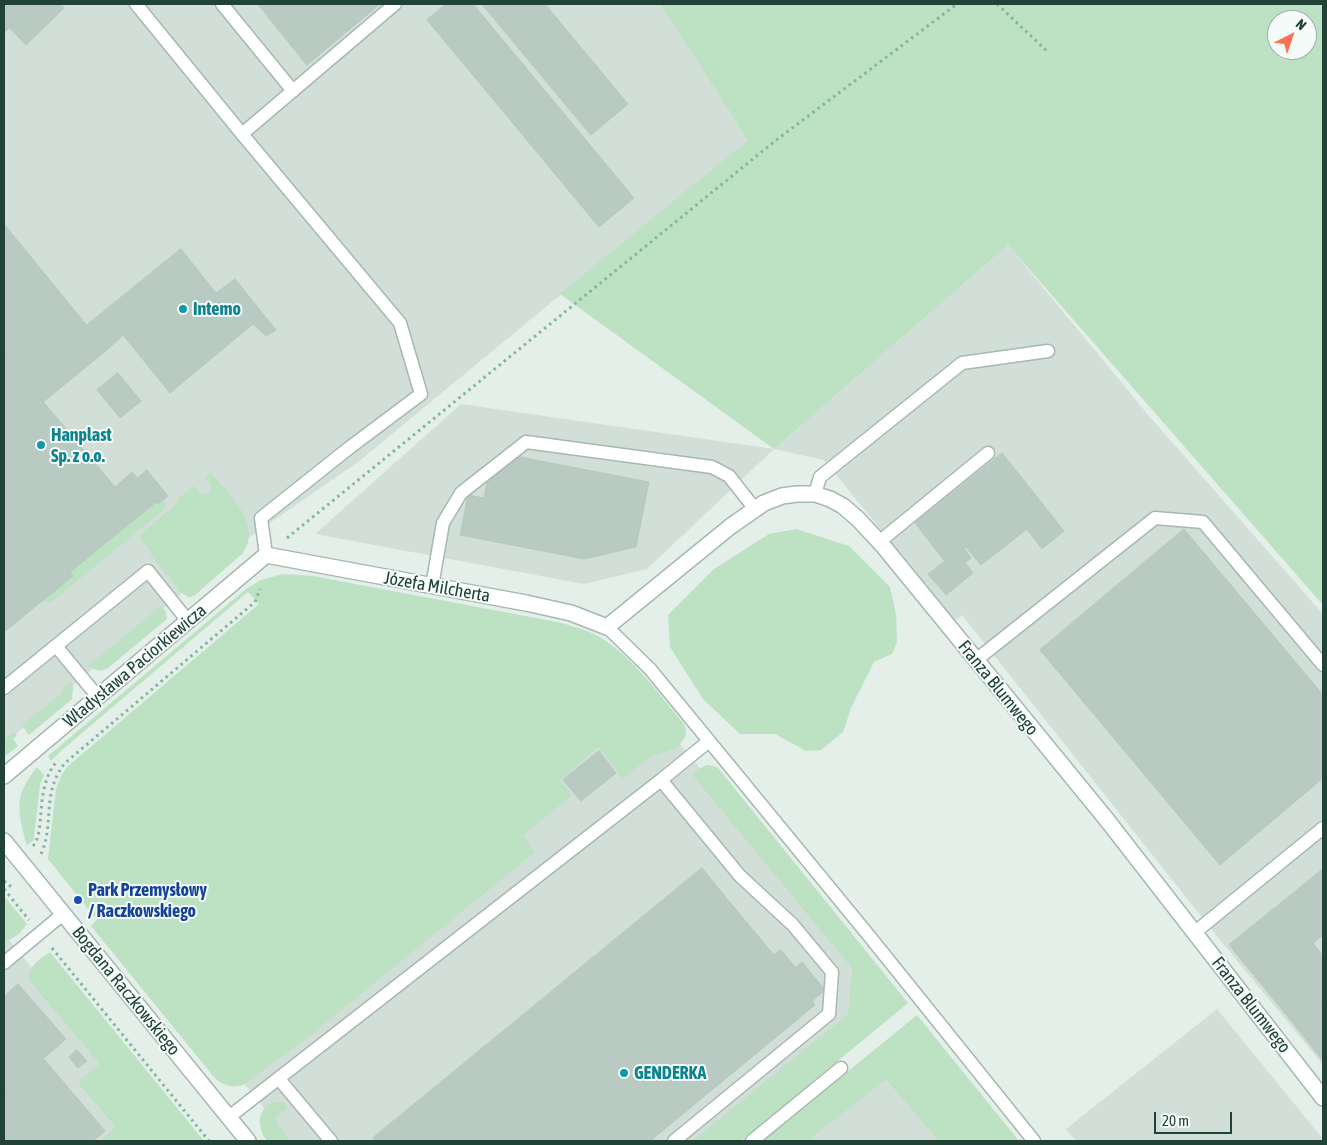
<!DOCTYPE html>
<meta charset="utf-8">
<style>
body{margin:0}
#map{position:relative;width:1327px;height:1145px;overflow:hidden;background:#e4efe9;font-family:"Asap Condensed",sans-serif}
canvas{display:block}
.frame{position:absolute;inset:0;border:5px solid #214337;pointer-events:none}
.north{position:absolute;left:1267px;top:10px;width:50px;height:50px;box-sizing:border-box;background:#f5fbf8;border:1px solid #a0b1ab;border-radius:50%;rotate:41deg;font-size:14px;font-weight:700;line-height:20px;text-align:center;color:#214337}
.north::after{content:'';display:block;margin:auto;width:18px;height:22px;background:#fd7154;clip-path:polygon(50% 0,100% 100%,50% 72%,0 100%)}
.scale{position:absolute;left:1154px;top:1112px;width:78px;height:22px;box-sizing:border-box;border:2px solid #214337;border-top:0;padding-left:6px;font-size:15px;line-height:18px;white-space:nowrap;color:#214337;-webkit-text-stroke:4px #f5fbf8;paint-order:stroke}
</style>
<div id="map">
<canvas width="1327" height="1145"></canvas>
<div class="frame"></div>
<div class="north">N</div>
<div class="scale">20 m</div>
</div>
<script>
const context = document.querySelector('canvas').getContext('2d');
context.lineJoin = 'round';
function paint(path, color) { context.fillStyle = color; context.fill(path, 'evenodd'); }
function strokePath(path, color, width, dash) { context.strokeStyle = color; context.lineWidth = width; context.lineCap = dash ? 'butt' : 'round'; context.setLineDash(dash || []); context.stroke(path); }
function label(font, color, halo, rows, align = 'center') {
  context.font = font + ' "Asap Condensed",sans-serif'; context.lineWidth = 4; context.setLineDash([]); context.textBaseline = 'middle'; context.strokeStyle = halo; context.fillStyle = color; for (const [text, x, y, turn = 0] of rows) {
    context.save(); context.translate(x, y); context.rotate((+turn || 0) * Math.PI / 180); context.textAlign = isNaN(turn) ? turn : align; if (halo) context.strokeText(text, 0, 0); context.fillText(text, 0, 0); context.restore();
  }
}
paint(new Path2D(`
 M4,4H660L748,140L358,462L241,543L4,744Z
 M1008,245L1149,416L1323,614V1065L1216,935L962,615L955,621L824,460L774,449L647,569L584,584L315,534L461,404L774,449Z
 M624,675L865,971L851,1032L718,1141H291L57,855Z
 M4,933L9,940L175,1141H4Z
 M1217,1009L1323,1139V1141H1076L1066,1129Z
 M890,1060L998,1141H791Z`), '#d2dfd8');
paint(new Path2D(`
 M660,4H1323V605L1008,245L774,449L560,294L748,140ZM1277,20H1307V50H1277Z
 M210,472C228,493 263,524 243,553L194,596L188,597L182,593L150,554L152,552L141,540L140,536L143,532L173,507L180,497L194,486L200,494L209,493L211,490V485L205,477Z
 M165,499L166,505L162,511L54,600L50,602L42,601L70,572L156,502L159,504Z
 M796,529L849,546L890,587L896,614L897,642L892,654L874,662L851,708L843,732L821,750L806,751L775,734H740L703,699L670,647L668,615L714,569L769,534Z
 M283,574L313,576L562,623C574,627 587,630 598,636C633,657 658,693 684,724L686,729L685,738L677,748L650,757L623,779L598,747L560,780L572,795L523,835L535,852L307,1038L245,1084C233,1089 223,1086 214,1077L91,926L97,920L48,859L56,789L61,776L68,766L259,604L248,592L62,750L51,761L48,756L246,589L261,580Z
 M161,606L166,612L167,619L108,668C101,672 95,671 88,666Z
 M71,681L73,688L72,699L29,735L22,725L63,692L62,690L64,689L63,687Z
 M14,732L17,736L13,739L18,746L4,757V740Z
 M708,765L713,766L718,768L908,1003L741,1141H693L848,1014L852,968L695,778L693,775C696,769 702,767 708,765Z
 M37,767L44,775L40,785L34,837V840L27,845C22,829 16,807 22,791C26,782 31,775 37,767Z
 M4,896L27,924L19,934L4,943Z
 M50,952L204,1141H100L116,1127L79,1084L81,1079L100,1064L28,979C29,966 39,959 50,952Z
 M917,1015L1019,1141H937L938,1140L886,1079L807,1141H763Z
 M274,1102H284L287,1106V1108L274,1119L291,1141H267C257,1128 256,1109 274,1102Z`), '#bce1c3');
const building = new Path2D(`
 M4,4H61L64,8L26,45L4,22Z
 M258,4H380L307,65Z
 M446,4H473L634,198L599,227L427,20Z
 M482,4H545L628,104L591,135Z
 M4,22L9,28L4,33Z
 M4,224L107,350L43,402L4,355Z
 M181,249L216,293L235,279L276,330L266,336L253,324L170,393L123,335L107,350L87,325Z
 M4,355L115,487L4,587Z
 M118,373L141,401L120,418L97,390Z
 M1002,453L1034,493L946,563L915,523Z
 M520,457L649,482L636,547L584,559L460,535L468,495L484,498L487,482Z
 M147,470L168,496L158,504L156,502L70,572L73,576L4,632V587L132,472L137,478Z
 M1034,493L1064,531L1042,549L1012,510Z
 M1012,510L1027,529L981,565L966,547Z
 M1184,529L1323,695V778L1220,865L1040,650Z
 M964,548L971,558L965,563L958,553Z
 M958,553L973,573L946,595L928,574L945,561L946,563Z
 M599,751L616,773L581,801L563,780Z
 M702,868L728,900L433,1141H376L373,1138Z
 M1323,869V935L1262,985L1229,945Z
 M728,900L789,973L802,962L825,990L812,1001L815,1005L650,1141H433Z
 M1313,943L1323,956V1006L1296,1027L1262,985Z
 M781,950L796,968L789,973L774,955Z
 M18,984L66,1039L24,1075L4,1052V997Z
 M1323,1006V1061L1296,1027Z
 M77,1050L87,1061L78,1068L69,1057Z
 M4,1052L24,1075L4,1092Z
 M43,1058L105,1131L93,1141H4V1092Z`);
paint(building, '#b9cac2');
strokePath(building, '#b6c9c0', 1);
const service = new Path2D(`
 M136,4L242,134L400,323L421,394L349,448L261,518L266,555
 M222,4L293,91
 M242,134L395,4
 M815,494L820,477L962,363L1048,351
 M879,542L988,453
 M432,586L443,523L461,493L526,442L712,467L729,476L755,509
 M607,627L650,669L870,937L1034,1141
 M56,646L98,697
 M976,660L1155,518L1203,522L1323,665
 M4,688L148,571L188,621
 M661,780L709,741
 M1194,933L1323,828
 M4,963L63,914
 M279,1079L331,1141
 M229,1117L661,780L740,876L793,925L832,972L829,1014L674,1141
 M752,1141L841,1068`);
const minor = new Path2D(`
 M4,776L266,555L526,603L571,613L607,627L731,526L764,503L782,496L797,494H815L830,499L843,506L858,519L884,547L1107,820L1323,1098
 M4,841L248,1141`);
strokePath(service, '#a6b8b0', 15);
strokePath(minor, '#a6b8b0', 18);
strokePath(new Path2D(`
 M997,4L1048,52
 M287,538L775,141L957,4
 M33,846C38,840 39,832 40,824C42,801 42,778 58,760
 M41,854C55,823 41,793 65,763L255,602L260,589
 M4,881L14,889
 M4,889L29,920
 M52,948L209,1141`), '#82b5a1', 3, [2.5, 4]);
strokePath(service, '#fff', 12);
strokePath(minor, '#fff', 15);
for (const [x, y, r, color] of [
 [183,309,5,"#0f9aa8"],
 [41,445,5,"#0f9aa8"],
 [78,900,5,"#1a4fb4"],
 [624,1073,5,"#0f9aa8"]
]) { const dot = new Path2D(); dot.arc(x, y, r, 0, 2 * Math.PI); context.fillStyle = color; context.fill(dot); strokePath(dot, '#f5fbf8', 2); }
label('bold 18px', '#0d838f', '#f5fbf8', [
 ["Intemo",193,309],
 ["Hanplast",51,435],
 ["Sp. z o.o.",51,456],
 ["GENDERKA",634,1073]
], 'left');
label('18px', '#214337', '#f5fbf8', [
 ["Józefa Milcherta",437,587,10],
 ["Władysława Paciorkiewicza",135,666,-40],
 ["Franza Blumwego",998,688,51],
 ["Bogdana Raczkowskiego",126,991,51],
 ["Franza Blumwego",1251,1005,52]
]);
label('bold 18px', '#164399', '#f5fbf8', [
 ["Park Przemysłowy",88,890],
 ["/ Raczkowskiego",88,911]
], 'left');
</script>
